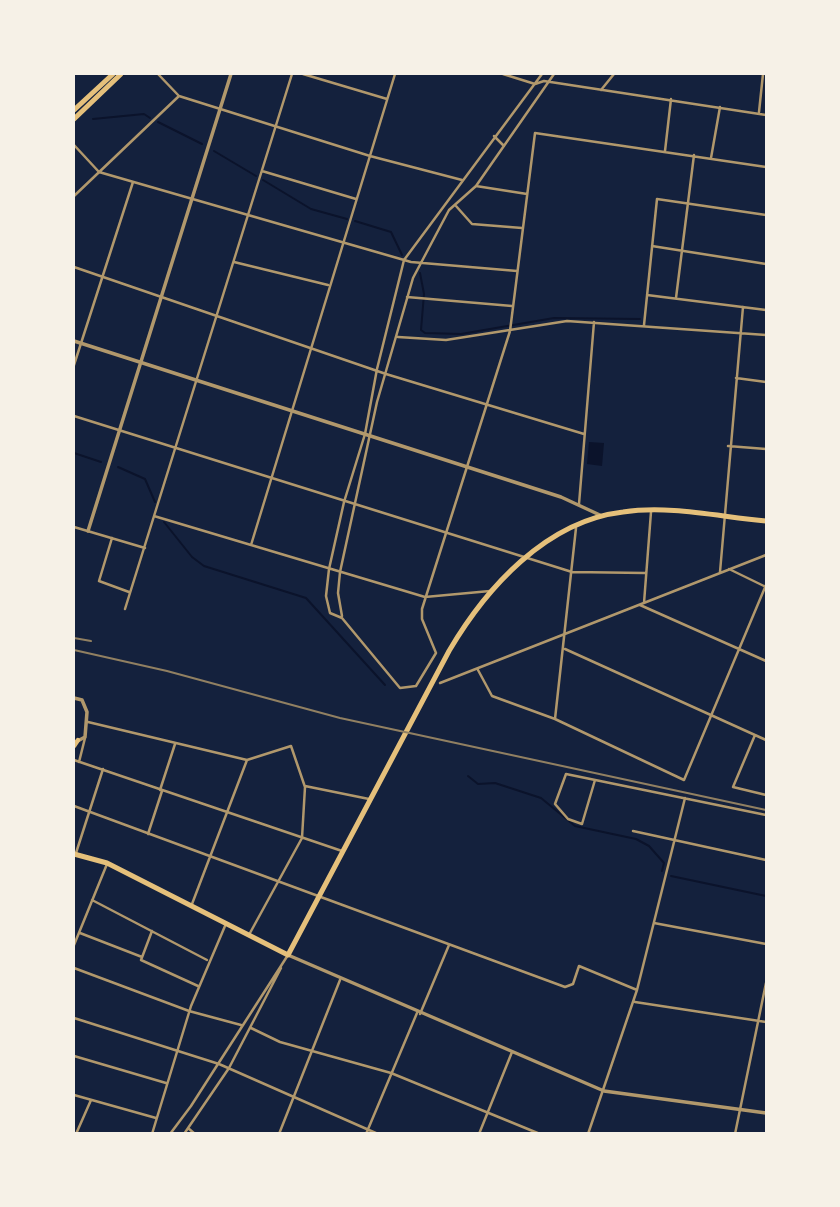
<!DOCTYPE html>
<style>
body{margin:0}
#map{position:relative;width:840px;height:1207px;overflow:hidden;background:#14213d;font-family:Helvetica,sans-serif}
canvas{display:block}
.frame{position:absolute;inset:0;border:75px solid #f6f1e7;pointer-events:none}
</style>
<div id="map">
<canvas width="840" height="1207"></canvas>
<div class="frame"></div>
</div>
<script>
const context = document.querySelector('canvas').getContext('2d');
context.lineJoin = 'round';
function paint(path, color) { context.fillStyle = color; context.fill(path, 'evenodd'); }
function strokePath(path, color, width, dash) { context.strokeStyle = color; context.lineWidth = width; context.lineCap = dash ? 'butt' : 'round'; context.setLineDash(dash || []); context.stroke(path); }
paint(new Path2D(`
 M589,442L604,443L602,466L587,464Z`), '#0b132b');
strokePath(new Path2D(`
 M93,119L144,114L150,118
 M158,122L202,144
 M214,151L256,176
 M263,180L311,209L347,219
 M355,221L391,232L402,255
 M420,273L424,294L421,330L425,333L461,334L554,318L640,319
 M74,453L101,462
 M118,467L145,479L155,502
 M164,522L192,557L204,566L306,598L385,685
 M468,776L478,784L495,783L541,798L575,826L636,839L649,846L664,863L662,871
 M671,876L766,896`), '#0b132b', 2);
strokePath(new Path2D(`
 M158,74L179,96L370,156L462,180
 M303,74L387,99
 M503,74L535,84L544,81L766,115
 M542,74L404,260L377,369L365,434L344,502L329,569L326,596L330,613L342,618L400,688L416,686L436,653L422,619V609L510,331L535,133L766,167
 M601,90L614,74
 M759,112L763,74
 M494,136L504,146
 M74,145L99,172L411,262L517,271
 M665,151L671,99
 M711,158L720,107
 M262,171L356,199
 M476,186L527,194
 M74,196L179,96
 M456,206L472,224L522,228
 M652,246L766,264
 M234,262L328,285
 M74,267L386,374L584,434
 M647,295L766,310
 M407,297L512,306
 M676,298L694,155
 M644,325L657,199L766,215
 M398,337L446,340L567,321L766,335
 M74,365L133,182
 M736,378L766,382
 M74,416L572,572L645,573
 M728,446L766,449
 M579,504L594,322
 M154,516L425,597L490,591
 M74,527L145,548
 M112,538L99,581L129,592
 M251,545L395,74
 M729,569L766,587
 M720,572L743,307
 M644,603L651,512
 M640,605L766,661
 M125,609L292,74
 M342,616L338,593L340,572L377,402L413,278L449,210L476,186L554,74
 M565,649L766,740
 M478,670L492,696L555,719L684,780L766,585
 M440,683L766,555
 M555,719L576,528
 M88,722L247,760L291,746L305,787L302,838L250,933
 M755,735L733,787L766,795
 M74,760L342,851
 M79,762L85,738
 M595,780L582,824L568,819L555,804L566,774L766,815
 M305,786L369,799
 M160,790L175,744
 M74,806L565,987L573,984L579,966L637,990
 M633,831L766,860
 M148,834L162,791
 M76,853L103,769
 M92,900L207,960
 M192,904L247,760
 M654,923L766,944
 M152,931L141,960L198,986
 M80,933L142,957
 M74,945L107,864
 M74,968L189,1011L241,1025
 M635,1002L766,1022
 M420,1014L449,945
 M74,1018L219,1064L378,1134
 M251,1028L280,1042L391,1073L540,1134
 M74,1056L166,1083
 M74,1095L156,1118
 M188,1128L195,1134
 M76,1134L91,1100
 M152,1134L191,1006L225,926
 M170,1134L191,1106L288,955
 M184,1134L229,1068L281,968
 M279,1134L340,980
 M366,1134L417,1013
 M479,1134L512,1052
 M588,1134L637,990L685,798
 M735,1134L766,983`), '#b1986c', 2.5);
strokePath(new Path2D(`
 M74,341L561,497L602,516
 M88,531L231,74
 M74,698L82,700L87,712L85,737L74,743
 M288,955L604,1091L766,1113`), '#b1986c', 3.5);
strokePath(new Path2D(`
 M74,746L78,740`), '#e5c07b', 4.5);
strokePath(new Path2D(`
 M74,110L113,74
 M74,119L121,74
 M74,854L107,863L288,955L449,651C486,588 546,521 623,512C670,505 720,517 766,521`), '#e5c07b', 5);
strokePath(new Path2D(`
 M74,638L91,641
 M74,650L167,671L340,718L766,810`), '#918062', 2);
</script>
